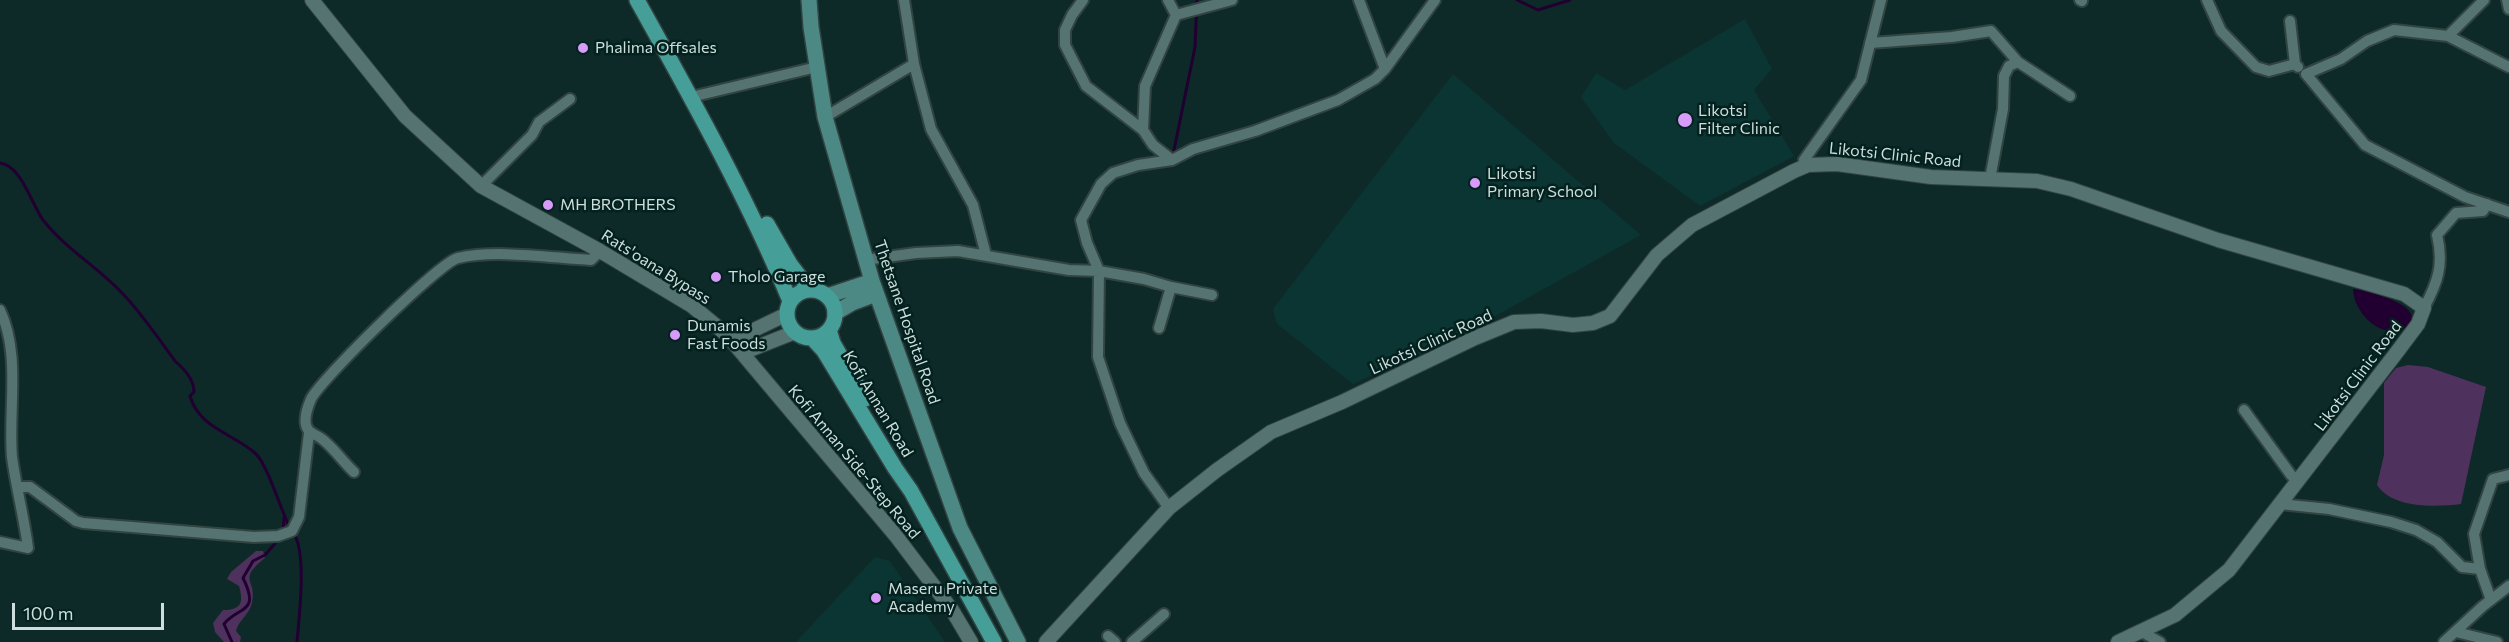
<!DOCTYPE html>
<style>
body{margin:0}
#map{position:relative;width:2509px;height:642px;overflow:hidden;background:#0d2a28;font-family:Commissioner,sans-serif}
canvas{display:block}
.scale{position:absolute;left:12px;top:603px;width:152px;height:27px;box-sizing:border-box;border:3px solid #cededc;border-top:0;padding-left:8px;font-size:18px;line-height:21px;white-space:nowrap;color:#cededc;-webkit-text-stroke:4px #03211e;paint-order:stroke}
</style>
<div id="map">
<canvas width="2509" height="642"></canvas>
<div class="scale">100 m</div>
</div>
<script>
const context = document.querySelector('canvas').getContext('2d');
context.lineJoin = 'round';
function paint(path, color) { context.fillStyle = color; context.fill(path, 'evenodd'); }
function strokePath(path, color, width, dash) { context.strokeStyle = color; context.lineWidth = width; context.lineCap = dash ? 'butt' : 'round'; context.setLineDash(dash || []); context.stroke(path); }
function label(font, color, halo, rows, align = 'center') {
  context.font = font + ' Commissioner,sans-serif'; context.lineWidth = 5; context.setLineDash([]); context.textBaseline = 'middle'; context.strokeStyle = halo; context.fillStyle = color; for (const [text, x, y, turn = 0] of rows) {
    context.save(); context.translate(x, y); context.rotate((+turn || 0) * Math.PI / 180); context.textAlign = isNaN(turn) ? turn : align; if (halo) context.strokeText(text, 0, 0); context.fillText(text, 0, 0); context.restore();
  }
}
paint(new Path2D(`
 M1745,19L1772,69L1754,90L1794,156L1700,206L1614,143L1581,97L1596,73L1625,90Z
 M1453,74L1641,235L1459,336L1353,384L1277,324L1273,309Z
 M875,557L890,561L945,642H796Z`), '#0b3532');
paint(new Path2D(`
 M2408,365L2428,367L2486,387L2461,504C2435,507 2393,509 2377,485L2384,455V383L2396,368Z
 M256,551H263L265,558C236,581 258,579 252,603C249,615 238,621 236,631L241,637L240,642H224L215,632L213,623L223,610C241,610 244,603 239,586L227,579L231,572Z`), '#4e325d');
paint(new Path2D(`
 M2353,289C2366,290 2406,301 2411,314C2412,317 2411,320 2411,324C2387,345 2354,316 2353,289Z`), '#210031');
strokePath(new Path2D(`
 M1517,0L1538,10L1570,0
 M1173,155L1195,47L1197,0
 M0,163C21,165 32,205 43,220C65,248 96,266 121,292C141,312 158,338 175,361C184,369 194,379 194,392L190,396C199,428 232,433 255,453C267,463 281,511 290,528
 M283,532L284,518
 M294,534C307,555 299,617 297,642
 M232,642L224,624C238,606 261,614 243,578L253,561L265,555L278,540`), '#210031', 3);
const minor = new Path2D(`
 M904,0L914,64L931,129L973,205L986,255
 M1083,0L1072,15L1065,30V45L1086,86L1143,130
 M1168,0L1176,15L1145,86L1143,130L1153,145L1172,160
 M1359,0L1385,69
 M2080,0L2082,1
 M2207,0L2221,31L2256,67L2269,71L2295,64
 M2507,0L2509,9
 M1176,15L1232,0
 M2290,21L2295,64L2298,67
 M2448,36L2484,0
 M1870,43L1952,37L1991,31L2018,62L2070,96
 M2509,67L2448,36L2394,30L2367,41L2341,59L2306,74L2365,145L2465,197L2509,212
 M691,97L817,67
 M825,117L914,64
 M1808,165L1804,160L1861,80L1881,0
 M1990,179L2003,109L2004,76L2009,66L2018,62
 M481,186L532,135L539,122L570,99
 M865,260L916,253L958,251L1069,270L1099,271L1144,279L1171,287L1212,295
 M2424,308C2438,282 2444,264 2437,235L2456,213L2483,211L2487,204
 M0,310C21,355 8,409 12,457C16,487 24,517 28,548L0,542
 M1159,328L1171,287
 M2244,410L2291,475L2298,481
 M354,472C343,462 334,448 322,439C316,434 308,434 306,425C304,417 308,406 311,399C321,379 440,262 458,258C496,249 552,258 591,260L600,251
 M18,487H30L76,521L83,523L254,537L278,536L292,531L299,517L309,433
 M2280,504L2329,509L2391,522L2416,530L2437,542L2462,567L2480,569
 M1169,508L1144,473L1120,423L1098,357L1099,271L1087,243L1081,220L1101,184L1113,173L1138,165L1172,160L1193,149L1255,131L1338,100L1375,79L1385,69L1435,0
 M2491,600L2480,569L2474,534L2493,479L2509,475
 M2142,632L2160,642
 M2456,632L2497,642
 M1108,636L1115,642
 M1132,642L1164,614
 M2444,642L2483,606L2509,586`);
const tertiary = new Path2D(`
 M312,0L405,116L481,186L600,251L692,306L726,334L896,536L952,610L971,642
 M733,340L787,314
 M742,353L795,332
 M1046,642L1169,508L1217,470L1271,432L1342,402L1475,338L1514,322L1541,321L1573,325L1593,323L1610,316L1657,255L1692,225L1794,171L1808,165L1837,164L1931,177L2037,181L2071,189L2218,240L2404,294L2424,308L2418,324L2397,352L2229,570L2175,615L2118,642`);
const secondary = new Path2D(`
 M809,0L811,27L825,117L872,281L960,528L1018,642
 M827,296L872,281
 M835,313L852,303L876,294`);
const primary = new Path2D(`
 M637,0C692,99 747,197 790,301
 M767,224L790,264L810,290
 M787 314a24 24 0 1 1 48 0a24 24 0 1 1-48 0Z
 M829,330L833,343L865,399
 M812,338L824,351L895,468L911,491L994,642`);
strokePath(minor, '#314442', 14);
strokePath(tertiary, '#314442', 16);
strokePath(secondary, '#314442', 18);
strokePath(primary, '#314442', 18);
strokePath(minor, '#557370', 10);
strokePath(tertiary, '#557370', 14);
strokePath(secondary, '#4d8984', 15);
strokePath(primary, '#459f98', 15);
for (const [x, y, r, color] of [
 [583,48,6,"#d79bf9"],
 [1685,120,8,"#d79bf9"],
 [1475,183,6,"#d79bf9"],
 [548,205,6,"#d79bf9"],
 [716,277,6,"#d79bf9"],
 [675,335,6,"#d79bf9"],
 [876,598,6,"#d79bf9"]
]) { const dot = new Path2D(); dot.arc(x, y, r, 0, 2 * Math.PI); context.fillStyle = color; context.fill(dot); strokePath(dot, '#03211e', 2); }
label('16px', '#cededc', '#03211e', [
 ["Phalima Offsales",595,48],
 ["Likotsi",1698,111],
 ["Filter Clinic",1698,129],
 ["Likotsi",1487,174],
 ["Primary School",1487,192],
 ["MH BROTHERS",560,205],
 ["Tholo Garage",728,277],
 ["Dunamis",687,326],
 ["Fast Foods",687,344],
 ["Maseru Private",888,589],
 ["Academy",888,607]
], 'left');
label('16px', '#cededc', '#03211e', [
 ["Likotsi Clinic Road",1895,155,6],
 ["Rats'oana Bypass",656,267,32],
 ["Thetsane Hospital Road",907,322,71],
 ["Likotsi Clinic Road",1431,342,-25],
 ["Likotsi Clinic Road",2358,376,-53],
 ["Kofi Annan Road",878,404,59],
 ["Kofi Annan Side-Step Road",854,462,50]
]);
</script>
